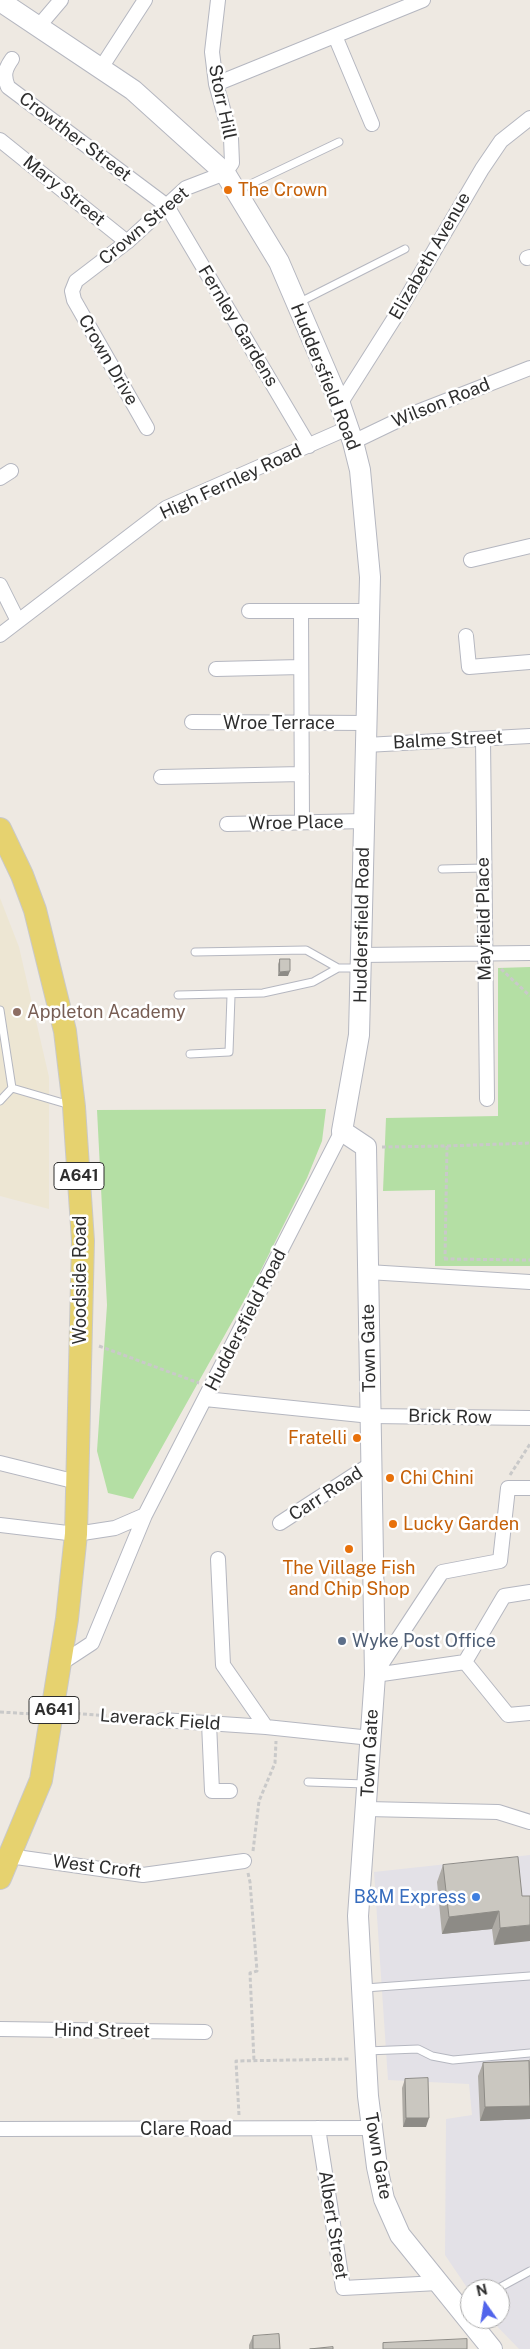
<!DOCTYPE html>
<style>
body{margin:0}
#map{position:relative;width:530px;height:2349px;overflow:hidden;background:#eee9e2;font-family:"Public Sans",sans-serif}
canvas{display:block}
.north{position:absolute;left:460px;top:2279px;width:50px;height:50px;box-sizing:border-box;background:#fff;border:1px solid #ababab;border-radius:50%;rotate:347deg;font-size:14px;font-weight:700;line-height:20px;text-align:center;color:#2e2e2e}
.north::after{content:'';display:block;margin:auto;width:18px;height:22px;background:#5164eb;clip-path:polygon(50% 0,100% 100%,50% 72%,0 100%)}
</style>
<div id="map">
<canvas width="530" height="2349"></canvas>
<div class="north">N</div>
</div>
<script>
const context = document.querySelector('canvas').getContext('2d');
context.lineJoin = 'round';
function paint(path, color) { context.fillStyle = color; context.fill(path, 'evenodd'); }
function strokePath(path, color, width, dash) { context.strokeStyle = color; context.lineWidth = width; context.lineCap = dash ? 'butt' : 'round'; context.setLineDash(dash || []); context.stroke(path); }
function label(font, color, halo, rows, align = 'center') {
  context.font = font + ' "Public Sans",sans-serif'; context.lineWidth = 5; context.setLineDash([]); context.textBaseline = 'middle'; context.strokeStyle = halo; context.fillStyle = color; for (const [text, x, y, turn = 0] of rows) {
    context.save(); context.translate(x, y); context.rotate((+turn || 0) * Math.PI / 180); context.textAlign = isNaN(turn) ? turn : align; if (halo) context.strokeText(text, 0, 0); context.fillText(text, 0, 0); context.restore();
  }
}
paint(new Path2D(`
 M530,1855V2349H519L490,2319H500V2289H470V2292L445,2255L446,2119L472,2115L469,2084L388,2080L374,1872Z`), '#e3e1e7');
paint(new Path2D(`
 M0,898L19,947L49,1077V1209L0,1196Z`), '#ede6d3');
paint(new Path2D(`
 M530,967V1266H435V1190L383,1191L386,1118L498,1116V968Z
 M326,1109L322,1141L307,1178L260,1272L133,1499L108,1493L97,1451L107,1305L97,1110Z`), '#b4dfa4');
const lane = new Path2D(`
 M238,190L339,142
 M298,303L405,249
 M442,869L483,868
 M195,952L306,950L338,968
 M178,995L263,993L313,982L338,968H360
 M0,1010L12,1088L70,1105
 M190,1054L229,1052L231,996
 M0,1101L12,1088
 M308,1782L365,1784
 M365,1988L530,1976
 M366,2051L418,2049L432,2056L453,2060L530,2053
 M497,2289L530,2271`);
const street = new Path2D(`
 M38,27L61,0
 M335,36L372,124
 M12,59C5,69 3,75 8,87L167,206L309,446
 M101,68L145,0
 M216,84L423,0
 M0,140L127,242
 M527,258L530,257
 M340,404L397,314L482,169L501,141L530,118
 M147,428L74,300L72,291L76,281L127,242L186,188L225,173L232,163L231,138L216,84L212,52L218,0
 M353,442L407,416L530,368
 M0,478L11,471
 M471,560L530,546
 M0,585L18,621
 M249,611H369
 M301,611L302,822
 M0,635L166,508L348,428
 M466,636L469,667L530,662
 M216,669L301,667
 M192,722L367,723
 M483,739L487,1099
 M366,745L530,736
 M161,777L302,774
 M227,824L365,821
 M361,955L530,953
 M368,1272L530,1282
 M205,1399L371,1416L530,1418
 M0,1463L77,1482
 M280,1523L371,1464
 M0,1525L76,1534L115,1528L145,1515L342,1131
 M218,1559L223,1665L266,1727
 M530,1592L504,1596L465,1662L508,1715L530,1713
 M60,1664L92,1643L145,1515
 M375,1674L442,1572L500,1561L508,1488H530
 M375,1675L465,1662
 M162,1720L266,1727L371,1738
 M209,1723L212,1791H230
 M367,1809L498,1812L530,1822
 M9,1856L143,1875L244,1861
 M0,2029L205,2032
 M318,2128L343,2288L438,2283
 M0,2129L372,2128`);
const secondary = new Path2D(`
 M0,1L133,90L225,173L279,262L340,404L353,442L360,470L370,577L359,1035L342,1131L366,1147L375,1675L358,1916L368,2096L377,2167L384,2199L400,2235L492,2349`);
const primary = new Path2D(`
 M0,829L22,875L35,910L65,1031L74,1107L83,1241L76,1534L67,1619L41,1780L0,1878`);
strokePath(lane, '#b5b7c0', 9);
strokePath(street, '#b5b7c0', 16);
strokePath(secondary, '#b5b7c0', 22);
strokePath(primary, '#c9c9c9', 24);
strokePath(new Path2D(`
 M501,969L530,996
 M447,1146L530,1143
 M382,1147L447,1146L445,1258
 M444,1259L530,1260
 M99,1346L199,1383
 M510,1475L530,1444
 M0,1712L34,1714
 M70,1713L149,1719
 M253,1851L259,1801L275,1763L276,1741
 M248,1873L250,1882L257,1971L250,1973L254,2061
 M239,2115L236,2061L350,2059`), '#c9c9c9', 3, [4, 2.5]);
strokePath(lane, '#fff', 7);
strokePath(street, '#fff', 14);
strokePath(secondary, '#fff', 20);
strokePath(primary, '#e6d26f', 22);
paint(new Path2D(`
 M280,959L288,976H278V964Z
 M443,1865L522,1896L494,1945L492,1929L442,1934L437,1882Z
 M530,2058V2119L480,2121L478,2076L483,2063L529,2061Z
 M405,2079L426,2127H403L402,2088Z
 M253,2336L280,2349H249V2345Z`), '#aeaba5');
paint(new Path2D(`
 M290,971L288,976H278L280,972Z
 M499,1911L492,1929L442,1934L449,1917Z
 M530,1925V1941L494,1945L500,1928Z
 M530,2106V2119L480,2121L485,2107Z
 M406,2118H429L426,2127H403Z`), '#8d8b86');
const building = new Path2D(`
 M280,959H290V971L280,972Z
 M518,1857L522,1896H530V1925L500,1928L499,1911L449,1917L443,1865Z
 M529,2061L530,2106L485,2107L483,2063Z
 M428,2078L429,2118H406L405,2079Z
 M279,2334L280,2349H253V2336Z
 M467,2339V2349H383V2343Z
 M333,2347V2349H310Z`);
paint(building, '#cac7c0');
strokePath(building, '#8d8b86', 1);
for (const [x, y, r, color] of [
 [228,190,5,"#e8710a"],
 [17,1012,5,"#8d6e63"],
 [357,1438,5,"#e8710a"],
 [390,1478,5,"#e8710a"],
 [393,1524,5,"#e8710a"],
 [349,1549,5,"#e8710a"],
 [342,1641,5,"#5c6f8a"],
 [476,1897,5,"#3f7fe0"]
]) { const dot = new Path2D(); dot.arc(x, y, r, 0, 2 * Math.PI); context.fillStyle = color; context.fill(dot); strokePath(dot, '#fff', 2); }
for (const [x, y, w] of [
 [79,1176,50],
 [54,1710,50]
]) { const box = new Path2D(); box.roundRect(x - w / 2, y - 13.5, w, 27, 4); context.fillStyle = '#fff'; context.fill(box); strokePath(box, '#2e2e2e', 1); }
label('bold 16px', '#2e2e2e', null, [
 ["A641",79,1176],
 ["A641",54,1710]
]);
label('18px', '#2e2e2e', '#fff', [
 ["Storr Hill",222,102,78],
 ["Crowther Street",75,137,37],
 ["Mary Street",64,191,39],
 ["Crown Street",144,226,-40],
 ["Elizabeth Avenue",430,256,-60],
 ["Fernley Gardens",238,326,59],
 ["Crown Drive",108,360,60],
 ["Huddersfield Road",325,377,68],
 ["Wilson Road",441,403,-22],
 ["High Fernley Road",231,482,-25],
 ["Wroe Terrace",279,723],
 ["Balme Street",448,740,-3],
 ["Wroe Place",296,823,-1],
 ["Mayfield Place",484,919,-91],
 ["Huddersfield Road",362,925,-89],
 ["Woodside Road",80,1280,-90],
 ["Huddersfield Road",246,1320,-63],
 ["Town Gate",369,1348,-91],
 ["Brick Row",450,1417,1],
 ["Carr Road",326,1494,-33],
 ["Laverack Field",160,1720,4],
 ["Town Gate",370,1753,-87],
 ["West Croft",97,1867,7],
 ["Hind Street",102,2031,1],
 ["Clare Road",186,2129],
 ["Town Gate",378,2156,80],
 ["Albert Street",333,2225,81]
]);
label('18px', '#c56008', '#fff', [
 ["The Crown",238,190],
 ["Fratelli",347,1438,"right"],
 ["Chi Chini",400,1478],
 ["Lucky Garden",403,1524],
 ["The Village Fish",349,1568,"center"],
 ["and Chip Shop",349,1589,"center"]
], 'left');
label('18px', '#785e54', '#fff', [
 ["Appleton Academy",27,1012]
], 'left');
label('18px', '#4e5e75', '#fff', [
 ["Wyke Post Office",352,1641]
], 'left');
label('18px', '#366cbe', '#fff', [
 ["B&M Express",466,1897]
], 'right');
</script>
